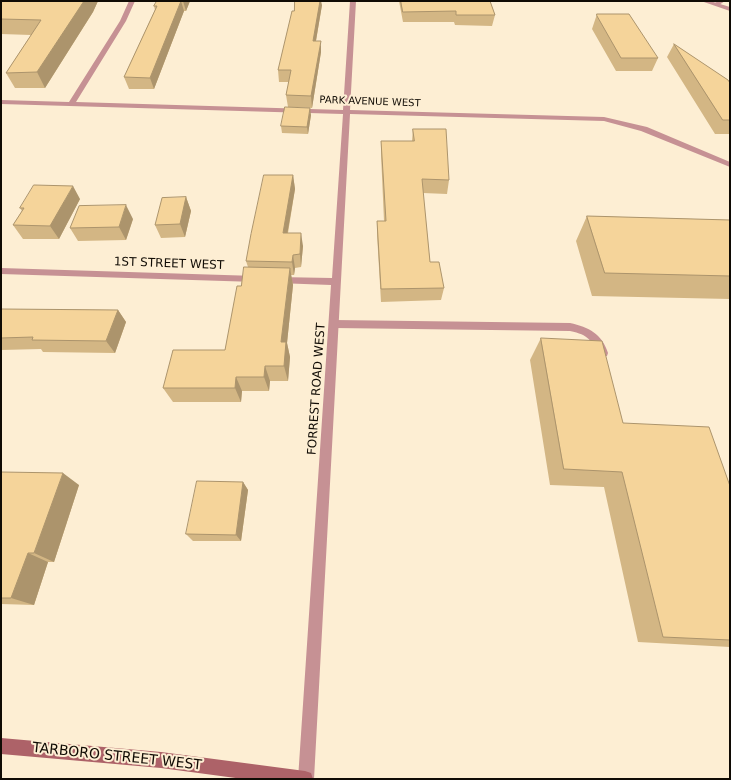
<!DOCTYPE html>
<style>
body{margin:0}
#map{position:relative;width:731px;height:780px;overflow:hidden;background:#fdeed3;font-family:"DejaVu Sans",sans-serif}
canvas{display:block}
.frame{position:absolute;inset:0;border:2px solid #100b04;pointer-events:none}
</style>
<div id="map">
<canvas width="731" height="780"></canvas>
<div class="frame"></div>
</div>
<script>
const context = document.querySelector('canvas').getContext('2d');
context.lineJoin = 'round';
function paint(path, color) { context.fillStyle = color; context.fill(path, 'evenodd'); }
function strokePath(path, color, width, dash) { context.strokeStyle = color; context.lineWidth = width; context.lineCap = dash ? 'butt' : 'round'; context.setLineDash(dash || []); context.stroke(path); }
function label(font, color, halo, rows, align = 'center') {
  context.font = font + ' "DejaVu Sans",sans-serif'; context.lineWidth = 4; context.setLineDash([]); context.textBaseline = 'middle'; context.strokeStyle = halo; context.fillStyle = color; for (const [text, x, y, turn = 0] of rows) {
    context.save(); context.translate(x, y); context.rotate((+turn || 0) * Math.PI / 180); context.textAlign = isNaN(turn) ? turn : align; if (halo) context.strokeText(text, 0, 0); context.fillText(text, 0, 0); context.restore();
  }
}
paint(new Path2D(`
 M718,1H725L719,5H715V3Z
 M334,320L570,323C589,327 602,334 608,353L607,356H599C591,340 589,335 570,331L334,328L329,324Z`), '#c69194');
paint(new Path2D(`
 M129,1H135L126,21L76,102L343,110L350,1H356L350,110L604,117L647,127L730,162V167L641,131L604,121L350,114L314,779H298L331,285L277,283L272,280L277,277L332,278L343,114L1,104V100L69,102L120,21Z
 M701,1H710L730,7V11Z
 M1,268L256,276L261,279L256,282L1,274Z`), '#c69194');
paint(new Path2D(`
 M1,738L161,752L305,771L311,773L313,779H243L161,768L1,754Z`), '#ad6268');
paint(new Path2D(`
 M1,1H98L93,12L45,88H15L6,73L31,35L1,34Z
 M157,1H190L186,11H184L154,89H129L124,77L155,10L154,6Z
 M399,1H490L495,15L492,26L455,25L454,22H403Z
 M322,5L316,41L321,52L312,108L288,107L286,95L289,82H279L278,70L294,11Z
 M597,14L658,58L652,71H616L592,29Z
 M674,44L730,83V134H715L667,57Z
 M311,115L308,134L282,133L281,126Z
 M413,129L449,180L447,194L423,193L430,262L444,288L441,300L381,302L377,234V221H384L381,154V141H412Z
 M293,175L295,189L288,233L303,246L301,267L295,268L294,275H291L293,285L287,343L290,357L288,381H270L269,391H242L241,402H173L163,388L225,350L241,286L248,267L246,261Z
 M186,197L191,211L185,237L161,238L155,225Z
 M80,199L59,239H23L13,225L22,211L20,208Z
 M587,216L730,220V299L592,296L576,241Z
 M133,219L126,240L78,241L70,228Z
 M1,309L118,310L126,322L115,353L43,352L41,349L1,350Z
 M541,338L623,423L730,486V647L638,642L604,487L550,485L530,360Z
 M1,472L79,485L54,562H48L34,605L1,604Z
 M243,482L248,490L241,541H193L186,534Z`), '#d3b684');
paint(new Path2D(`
 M84,1H98L93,12L45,88L37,72Z
 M181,1L184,11L154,89L150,78Z
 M183,1H190L186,11Z
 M319,1H321L322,5L314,52L313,41Z
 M321,41V52L312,108L311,96Z
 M310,108L311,115L308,134L307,127Z
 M293,175L295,189L285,247L283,233Z
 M73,186L80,199L59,239L50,226Z
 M186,197L191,211L185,237L180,224Z
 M126,205L133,219L126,240L119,227Z
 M301,233L303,246L301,267L300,254Z
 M293,255L295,268L294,275L292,262Z
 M290,268L293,285L287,343L290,357L288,381L284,366L281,342Z
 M118,310L126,322L115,353L106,341Z
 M265,366L270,381L269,391L264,377Z
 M236,377L242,391L241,402L235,388Z
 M63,473L79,485L54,562L34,553Z
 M243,482L248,490L241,541L236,535Z
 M28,553L48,562L34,605L11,598Z`), '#ac946c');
const building = new Path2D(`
 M1,1H84L37,72L6,73L41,20L1,19Z
 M157,1H181L150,78L124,77L157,6H154Z
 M295,1H320L313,41H321L311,96L286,95L291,70H278L292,11H294Z
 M401,1H490L495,15H456V11L403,12Z
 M597,14H629L658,58H621L597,16Z
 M674,44L728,80L730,83V120H723Z
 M285,107L310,108L307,127L281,126Z
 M413,129H446L449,180L422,179L430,262H439L444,288L381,289L377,221H386L381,141H414Z
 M264,175H293L283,233H301L300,254L293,255L292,262L246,261L251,234Z
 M34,185L73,186L50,226L13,225L24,208H20Z
 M186,197L180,224L155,225L162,198Z
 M126,205L119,227L70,228L79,206Z
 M587,216L730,220V276L605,273Z
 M244,267L290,268L281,342H286L284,366H265L264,377H236L235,388H163L173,350H225L237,286H241Z
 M1,309L118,310L106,341L32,340L33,337L1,338Z
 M541,338L602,341L623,423L709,427L730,486V640L663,637L622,472L564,469Z
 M1,472L63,473L34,553H28L11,598H1Z
 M197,481L243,482L236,535L186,534Z`);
paint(building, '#f5d49a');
strokePath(building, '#ac946c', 1);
label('10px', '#100b04', '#fdeed3', [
 ["PARK AVENUE WEST",370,102,2]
]);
label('12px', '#100b04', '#fdeed3', [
 ["1ST STREET WEST",169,264,2],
 ["FORREST ROAD WEST",317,389,-86]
]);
label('14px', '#100b04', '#fdeed3', [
 ["TARBORO STREET WEST",117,757,6]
]);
</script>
